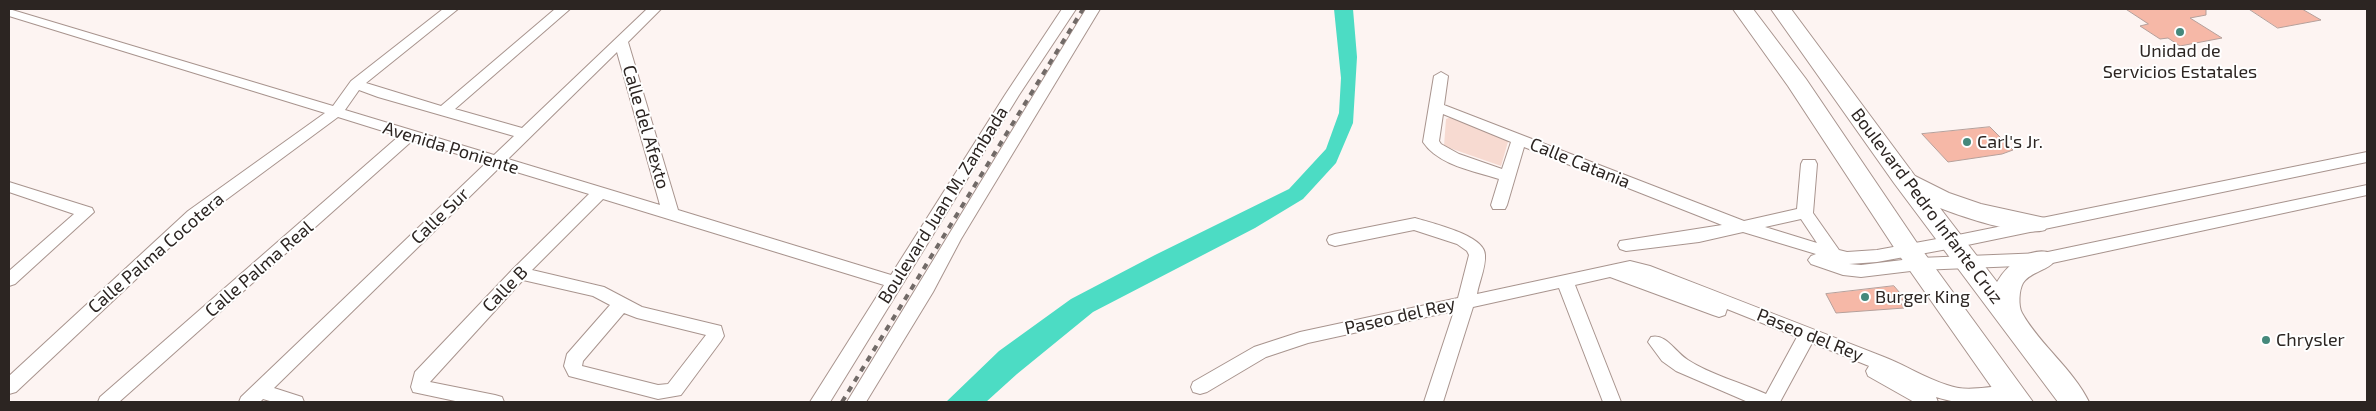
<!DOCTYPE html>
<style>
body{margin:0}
#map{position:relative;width:2376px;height:411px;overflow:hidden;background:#fdf4f2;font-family:"Exo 2",sans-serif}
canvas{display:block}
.frame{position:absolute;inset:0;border:10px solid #2c2522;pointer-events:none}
</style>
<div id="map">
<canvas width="2376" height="411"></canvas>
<div class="frame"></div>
</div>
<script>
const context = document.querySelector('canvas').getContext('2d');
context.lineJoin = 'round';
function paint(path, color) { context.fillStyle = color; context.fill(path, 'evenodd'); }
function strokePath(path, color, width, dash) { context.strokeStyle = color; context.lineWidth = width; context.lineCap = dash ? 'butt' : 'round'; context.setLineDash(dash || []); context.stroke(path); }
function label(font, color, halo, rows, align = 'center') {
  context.font = font + ' "Exo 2",sans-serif'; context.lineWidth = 4; context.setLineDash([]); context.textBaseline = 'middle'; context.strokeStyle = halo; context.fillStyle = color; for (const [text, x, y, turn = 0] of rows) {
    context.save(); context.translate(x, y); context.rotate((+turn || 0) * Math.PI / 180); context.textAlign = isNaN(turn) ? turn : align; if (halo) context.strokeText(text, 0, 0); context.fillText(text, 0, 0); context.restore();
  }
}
paint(new Path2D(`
 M1454,116L1510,135L1501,166L1444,146L1446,119Z`), '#f7dad1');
paint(new Path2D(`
 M1334,9H1353L1357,57L1353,123L1336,163L1303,199L1255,228L1093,312L1017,374L986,402H946L999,351L1071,299L1155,255L1289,189L1326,149L1339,113L1341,78Z`), '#4cdcc4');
const building = new Path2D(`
 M2126,9H2206V15L2190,18L2222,38L2180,46L2168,38L2160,39L2140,26L2148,24Z
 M2249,9H2302L2321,20L2278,28Z
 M1990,127L2013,150L2002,154L1948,162L1922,134Z
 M1894,286L1906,300H1899L1904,308L1836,313L1826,294Z`);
paint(building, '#f6b8a7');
strokePath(building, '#b5a09b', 1);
const minor = new Path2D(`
 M9,9L333,106L351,81L443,9H458L366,83L441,106L555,9H570L455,109L522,128L647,9H661L628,42L678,210L891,275L1005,95L1062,9H1076L1019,95L830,402H810L884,285L603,199L532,270L604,287L642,307L721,326L724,336L721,341L681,395L658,399L569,376L564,366L567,354L610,305L593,296L523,280L430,382L495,395L502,397L504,402H460L413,392L411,387L415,372L513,269L589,194L500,167L274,388L302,397L304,402H273L263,399L260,402H239L241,397L486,163L413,140L119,402H98L100,397L399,136L338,117L200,219L16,392L9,394V376L188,211L325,113L9,16ZM617,52L660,205L508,159ZM359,90L378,97L514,136L494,155L345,110ZM624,313L637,318L706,335L668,384L658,385L582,366L583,361Z
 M1086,9H1100L961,239L933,292L866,402H847Z
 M1441,72L1448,76L1444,105L1744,221L1797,209L1801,164L1803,160H1815L1817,164L1813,213L1839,250L1847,252L1877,250L1953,236L2367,152V162L1953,248L1877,262L1849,264L1861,265L1919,258L2043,253L2367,185V195L2043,265L1919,270L1861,277L1843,275L1811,264L1808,260L1811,256L1816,254L1743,232L1699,242L1626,251L1620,249L1618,245L1620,241L1722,225L1524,147L1507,205L1505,209H1493L1491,205L1499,179C1474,171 1438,165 1423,142L1434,76ZM1443,114L1511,142L1502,169L1459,154L1441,144L1439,141ZM1801,219L1817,243L1765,227Z
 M9,182L92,208L94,212L15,284L9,286V271L74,214L9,192Z
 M1415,218C1431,223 1485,235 1485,255C1486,267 1479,282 1477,294L1630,261L1650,266C1728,296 1806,326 1884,357C1905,365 1925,378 1947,385C1974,395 1997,381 2018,388L2020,393L2018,398C1993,406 1960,405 1936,397L1938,402H1914L1868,376L1866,371L1869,366L1812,343L1780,402H1748L1676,371L1662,361L1648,342L1651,337C1666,333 1675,352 1688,360C1709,374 1742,383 1766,394L1797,337L1727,309L1725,315L1719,317L1713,315L1610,277L1575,285L1621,402H1603L1559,288L1473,307L1443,402H1424L1454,311L1308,343L1266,357L1207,392L1200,394L1193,392L1191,387L1193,382L1254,347L1300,332L1458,298L1469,255L1467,251L1457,244L1414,230L1335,246L1329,244L1327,240L1329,236L1335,234Z`);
const highway = new Path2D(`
 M1733,9H1753L1806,79L1917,243L2033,402H2002L1899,255L1788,86Z
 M1771,9H1791L1915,176L1949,193L1981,204L2045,218L2049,224L2045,230C2021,237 1963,217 1940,208L1997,282C2008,263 2030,246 2052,253L2056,259C2049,271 2031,271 2023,283C2019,290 2018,306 2022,313C2040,345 2073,369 2089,402H2058L1894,183Z`);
strokePath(minor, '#a8948e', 2);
strokePath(highway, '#a8948e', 2);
paint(minor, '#fff');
paint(highway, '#fff');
strokePath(new Path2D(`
 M842,402L1083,9`), '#716a67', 4, [6, 6]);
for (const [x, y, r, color] of [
 [2180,32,5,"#45887b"],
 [1967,142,5,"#45887b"],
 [1865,297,5,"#45887b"],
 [2266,340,5,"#45887b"]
]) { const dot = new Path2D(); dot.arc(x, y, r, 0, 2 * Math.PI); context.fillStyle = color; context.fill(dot); strokePath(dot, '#fff', 2); }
label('18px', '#2c2522', '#fff', [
 ["Unidad de",2180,51,"center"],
 ["Servicios Estatales",2180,72,"center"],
 ["Carl's Jr.",1977,142],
 ["Burger King",1875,297],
 ["Chrysler",2276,340]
], 'left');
label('18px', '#2c2522', '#fff', [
 ["Calle del Afexto",646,127,74],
 ["Avenida Poniente",451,148,17],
 ["Calle Catania",1580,163,22],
 ["Boulevard Juan M. Zambada",943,205,-58],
 ["Boulevard Pedro Infante Cruz",1927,206,53],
 ["Calle Sur",440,216,-44],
 ["Calle Palma Cocotera",156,253,-41],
 ["Calle Palma Real",259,269,-41],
 ["Calle B",505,289,-46],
 ["Paseo del Rey",1400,316,-13],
 ["Paseo del Rey",1810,335,22]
]);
</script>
